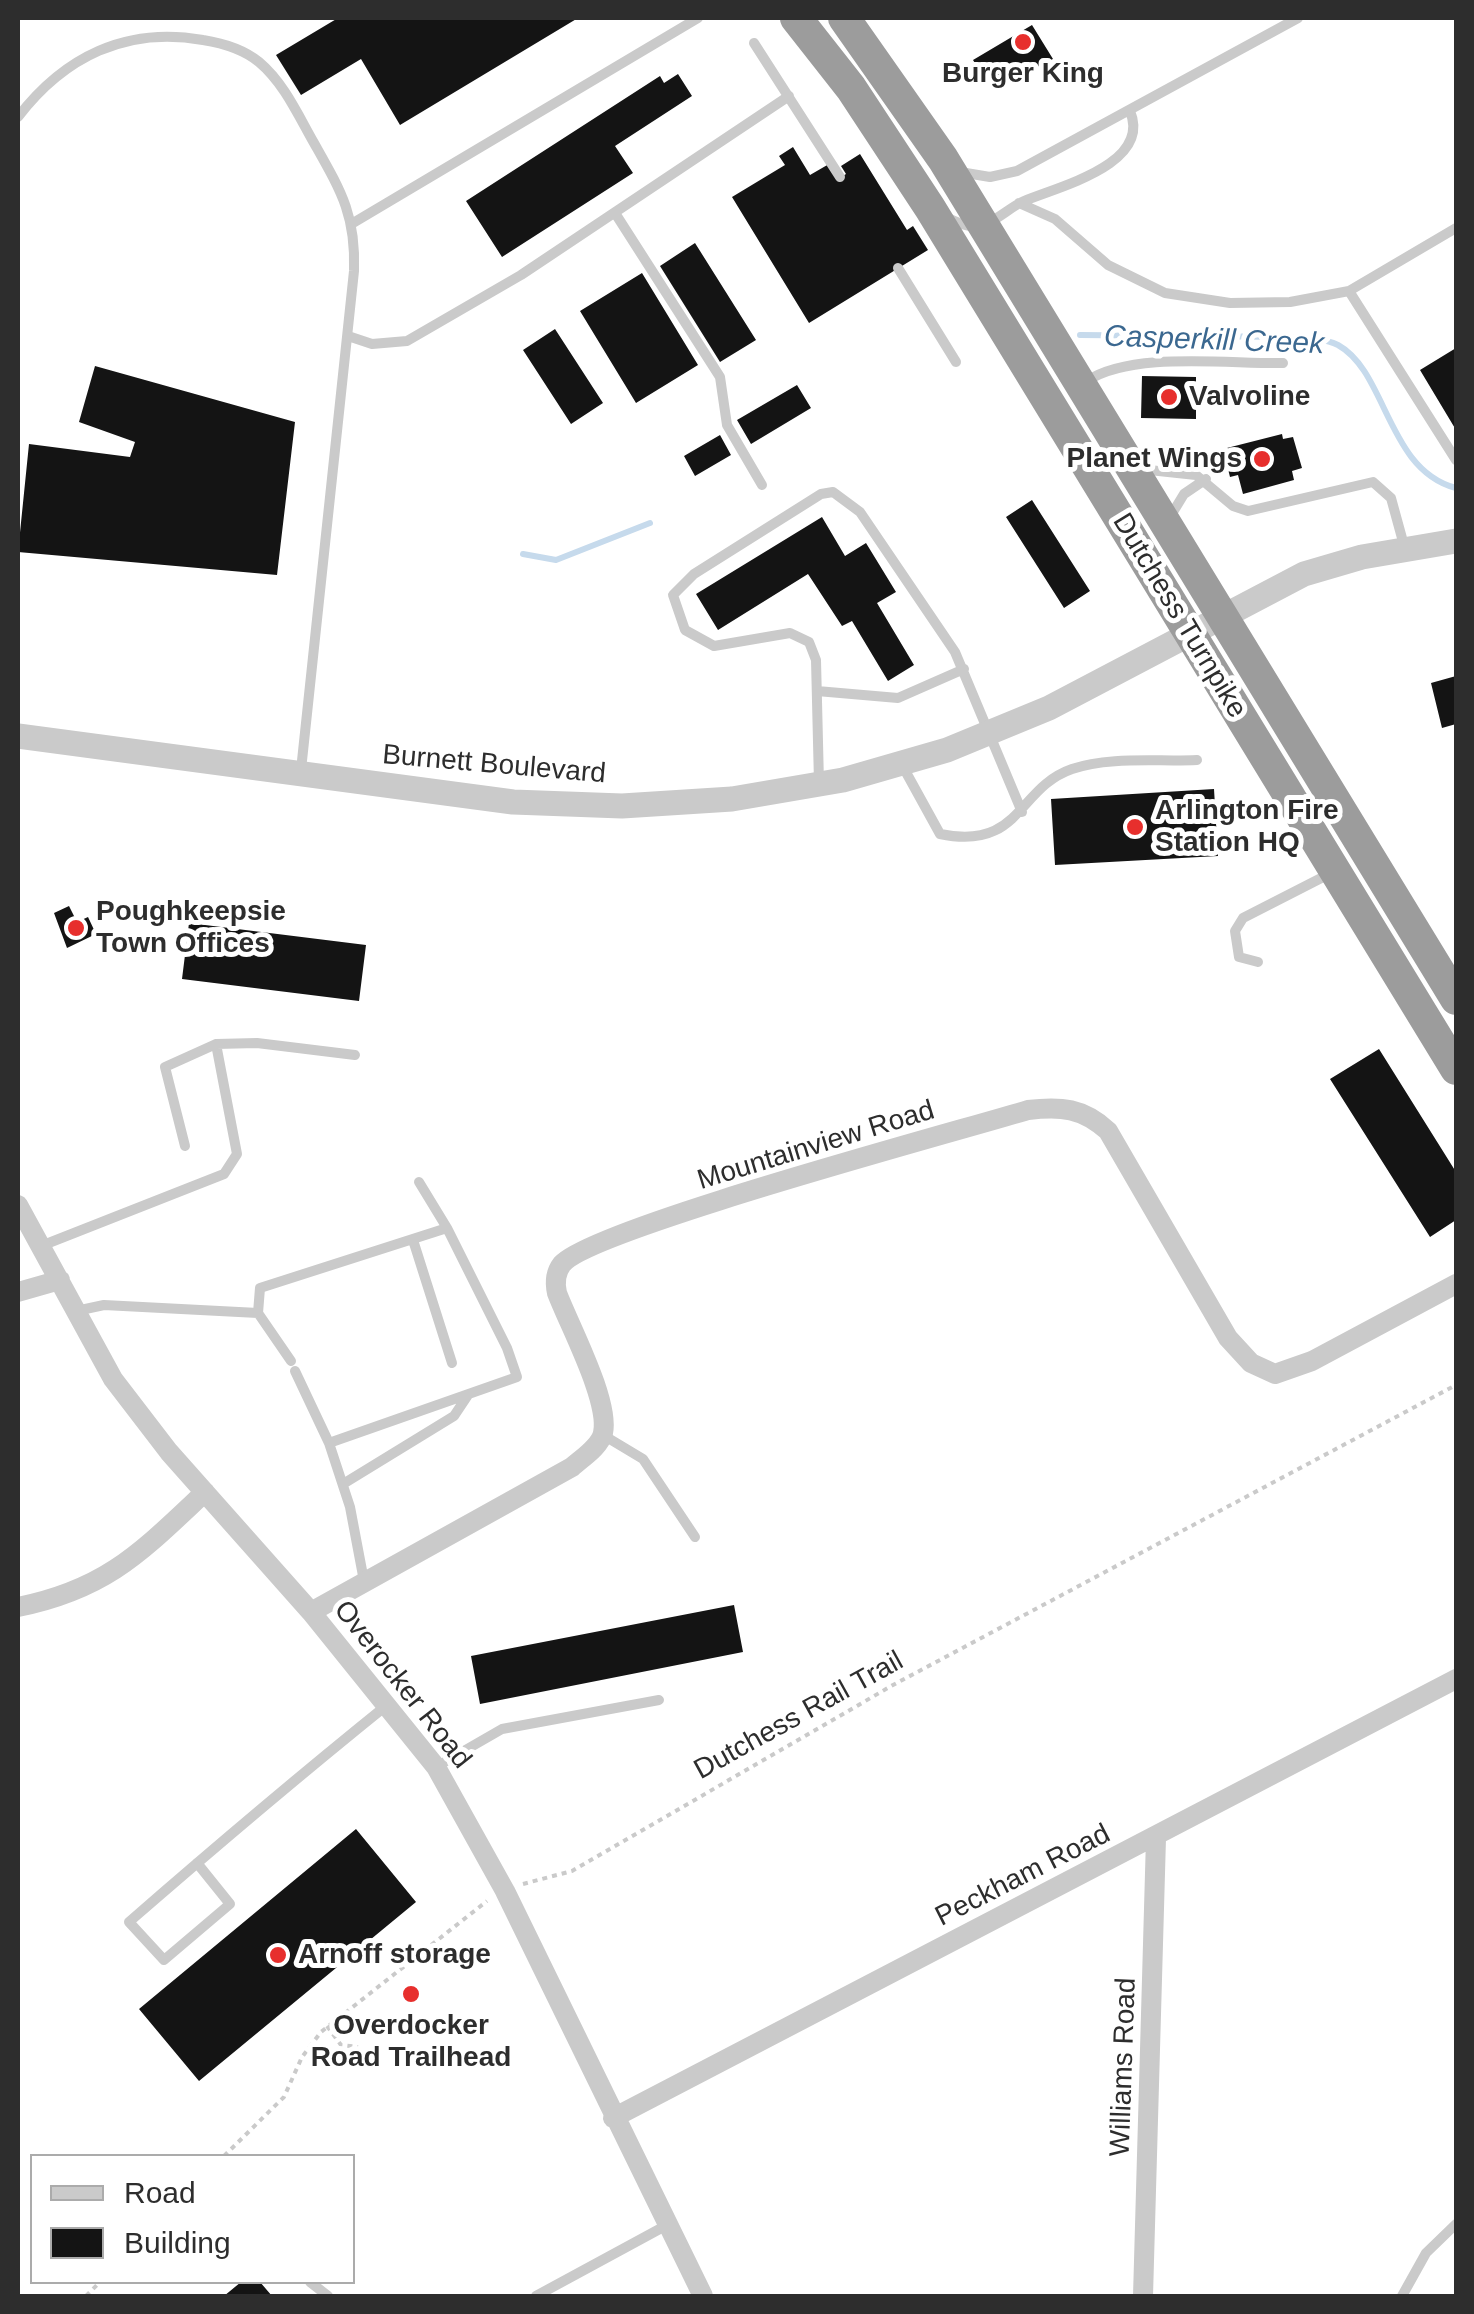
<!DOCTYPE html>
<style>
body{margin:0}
#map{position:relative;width:1474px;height:2314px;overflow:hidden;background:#fff;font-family:Arial,sans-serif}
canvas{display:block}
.frame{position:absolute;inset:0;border:20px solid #2d2d2d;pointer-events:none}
.legend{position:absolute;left:30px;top:2154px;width:325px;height:130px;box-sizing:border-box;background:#fff;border:2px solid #ababab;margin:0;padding:12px 18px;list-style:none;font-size:30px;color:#2d2d2d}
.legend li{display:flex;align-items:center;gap:20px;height:50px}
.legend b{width:50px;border:2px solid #ababab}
</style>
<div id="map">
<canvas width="1474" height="2314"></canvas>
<div class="frame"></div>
<ul class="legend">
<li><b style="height:12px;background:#cacaca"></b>Road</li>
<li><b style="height:28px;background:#141414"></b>Building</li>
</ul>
</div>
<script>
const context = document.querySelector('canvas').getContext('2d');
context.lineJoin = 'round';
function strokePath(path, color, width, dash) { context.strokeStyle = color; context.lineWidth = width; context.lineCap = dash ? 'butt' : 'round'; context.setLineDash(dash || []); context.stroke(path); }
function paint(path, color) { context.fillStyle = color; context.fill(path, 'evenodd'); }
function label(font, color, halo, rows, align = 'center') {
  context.font = font + ' Arial,sans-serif'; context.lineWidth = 10; context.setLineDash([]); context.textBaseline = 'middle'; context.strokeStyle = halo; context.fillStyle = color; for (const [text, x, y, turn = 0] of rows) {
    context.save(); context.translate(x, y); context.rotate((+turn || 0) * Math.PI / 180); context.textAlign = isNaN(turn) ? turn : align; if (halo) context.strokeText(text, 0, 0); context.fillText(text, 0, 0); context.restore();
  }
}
strokePath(new Path2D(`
 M1080,335L1291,337C1307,338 1324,338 1338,345C1387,372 1387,470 1456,488
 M523,554L556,560L650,523`), '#c6daec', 6);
paint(new Path2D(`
 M338,18H578L400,125L361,59L301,95L276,55Z
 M1032,25L1053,59L991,90L973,60Z
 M678,74L692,96L615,146L633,173L502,257L466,201L660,76L664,83Z
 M793,147L810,175L829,164L838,179L846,174L841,166L860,154L907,230L913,226L928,250L809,323L732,197L785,165L779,156Z
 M695,243L756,340L720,362L660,266Z
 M642,273L698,365L636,403L580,311Z
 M555,329L603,403L571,424L523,350Z
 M1456,348V430L1420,370Z
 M95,366L295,422L277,575L18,552L29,444L130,457L135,442L79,422Z
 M1142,376L1196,377V419L1141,418Z
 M797,385L811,408L751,444L737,420Z
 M1282,434L1283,439L1293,437L1302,468L1292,471L1294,480L1243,494L1238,475L1230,477L1223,449Z
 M720,435L731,455L695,476L684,456Z
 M1032,500L1090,591L1064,608L1006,517Z
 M822,517L845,556L866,543L896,592L877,603L914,665L888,681L852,621L842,626L808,574L718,630L696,594Z
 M1456,676V724L1442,728L1431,683Z
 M1214,789L1218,856L1055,865L1051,799Z
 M69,906L77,922L88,917L96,934L67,948L54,913Z
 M189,923L366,945L359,1001L182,979Z
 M1379,1049L1456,1172V1220L1430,1237L1330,1079Z
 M734,1605L743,1652L480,1704L471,1656Z
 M356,1829L416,1902L199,2081L139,2009Z
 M241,2282H260L272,2296H224Z`), '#141414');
strokePath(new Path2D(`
 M523,1884L572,1871L893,1685L1456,1385
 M327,2026L341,2045L358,2047
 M224,2156L284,2097L302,2057L321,2032L487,1901
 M86,2296L100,2282`), '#cacaca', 4, [5, 5]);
strokePath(new Path2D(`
 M754,43L840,177
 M18,117C64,57 126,26 203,40C222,43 243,49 259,62C284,83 298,115 314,143C341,191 356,215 354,271L301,770
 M960,172L990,177L1017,171L1298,18
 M1019,203L1055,219L1108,265L1165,293L1230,303L1290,302L1349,291L1456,228
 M615,213L720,377L727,425L762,485
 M946,217C957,223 971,229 983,225C998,220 1010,207 1024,201C1060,186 1152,164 1130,111
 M353,223L698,18
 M898,268L956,362
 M1349,291L1456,460
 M348,336L372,344L407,341L521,275L789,96
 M1087,381C1132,351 1228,364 1283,363
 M1140,469L1196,475L1233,506L1248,511L1373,482L1391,498L1405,549
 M1170,517L1184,494L1206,479
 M817,691L898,698L964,669
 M902,765L940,834C1021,851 1017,788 1072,769C1109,756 1159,762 1197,760
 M819,783L816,660L809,642L790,633L714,646L685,630L673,595L694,574L821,494L833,492L860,512L955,652L1022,812
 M1258,962L1239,957L1235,931L1243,918L1333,872
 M185,1146L165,1067L216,1044
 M419,1182L447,1228
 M413,1240L452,1363
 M41,1246L224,1174L237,1154L216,1044L257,1043L355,1055
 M76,1311L104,1305L258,1313L260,1288L447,1228L507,1348L517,1377L329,1443L350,1507L364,1581
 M258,1313L291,1361
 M295,1371L329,1443
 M603,1435L643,1459L695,1537
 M343,1484L454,1416L468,1395
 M436,1767L502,1729L659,1700
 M197,1863L230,1904L164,1960L129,1922C214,1848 299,1776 387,1705
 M310,2282L328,2296
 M536,2296L667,2225
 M1402,2296L1426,2253L1456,2224`), '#cacaca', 10);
strokePath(new Path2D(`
 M18,1205L113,1379L169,1452L311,1612L436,1767L505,1891L703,2296
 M18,1292L60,1280
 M18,1607C107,1589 141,1552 205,1492
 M311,1612L572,1467C582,1458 600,1447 603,1433C610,1401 569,1325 557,1293C555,1284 555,1273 562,1264C591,1229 959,1131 1028,1110C1061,1106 1083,1108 1108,1131L1228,1338L1251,1363L1275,1374L1312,1361L1456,1284
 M613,2118L1456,1679
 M1143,2296L1156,1838`), '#cacaca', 20);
strokePath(new Path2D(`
 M18,736L513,802L622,806L732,799L843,780L947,750L1049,708L1304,574L1362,557L1456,541`), '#cacaca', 25);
strokePath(new Path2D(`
 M796,18L851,88L930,208L1456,1069
 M844,18L943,159L1456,999`), '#9c9c9c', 32);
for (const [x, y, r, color] of [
 [1023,42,10,"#e72f2d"],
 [1169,397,10,"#e72f2d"],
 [1262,459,10,"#e72f2d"],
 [1135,827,10,"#e72f2d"],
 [76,928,10,"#e72f2d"],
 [278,1955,10,"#e72f2d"],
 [411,1994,10,"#e72f2d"]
]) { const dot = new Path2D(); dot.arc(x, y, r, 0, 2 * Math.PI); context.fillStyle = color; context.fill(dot); strokePath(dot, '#fff', 4); }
label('bold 28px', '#2d2d2d', '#fff', [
 ["Burger King",1023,74,"center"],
 ["Valvoline",1189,397],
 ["Planet Wings",1242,459,"right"],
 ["Arlington Fire",1155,811],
 ["Station HQ",1155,843],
 ["Poughkeepsie",96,912],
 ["Town Offices",96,944],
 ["Arnoff storage",298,1955],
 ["Overdocker",411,2026,"center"],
 ["Road Trailhead",411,2058,"center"]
], 'left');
label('28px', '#2d2d2d', '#fff', [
 ["Dutchess Turnpike",1179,616,59],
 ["Burnett Boulevard",494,765,5],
 ["Mountainview Road",816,1146,-17],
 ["Overocker Road",402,1685,52],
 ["Dutchess Rail Trail",799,1716,-29],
 ["Peckham Road",1023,1876,-27],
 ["Williams Road",1124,2067,-88]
]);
label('italic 30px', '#3b6890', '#fff', [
 ["Casperkill Creek",1214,341,2]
]);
</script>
